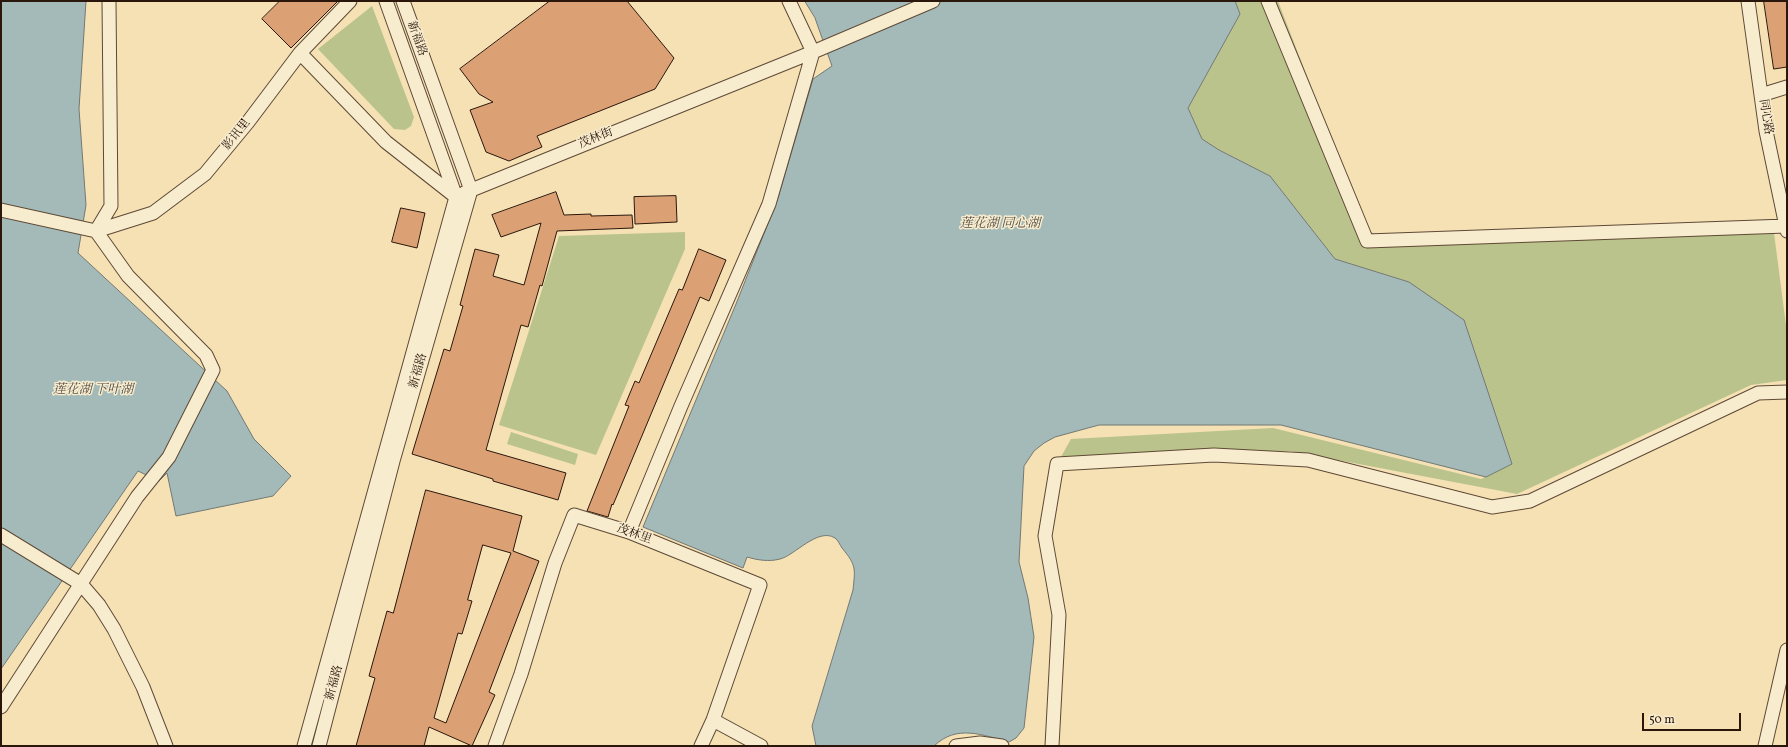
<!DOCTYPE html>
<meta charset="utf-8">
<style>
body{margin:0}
#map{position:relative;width:1788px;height:747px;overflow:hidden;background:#f5e1b4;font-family:Vollkorn,serif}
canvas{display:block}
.frame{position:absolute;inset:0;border:2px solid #2b160c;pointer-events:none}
.scale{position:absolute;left:1642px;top:713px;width:99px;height:18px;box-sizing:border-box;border:2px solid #2b160c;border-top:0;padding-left:5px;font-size:12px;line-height:14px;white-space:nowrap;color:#2b160c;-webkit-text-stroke:3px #f8ecce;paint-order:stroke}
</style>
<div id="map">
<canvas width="1788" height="747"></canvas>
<div class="frame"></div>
<div class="scale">50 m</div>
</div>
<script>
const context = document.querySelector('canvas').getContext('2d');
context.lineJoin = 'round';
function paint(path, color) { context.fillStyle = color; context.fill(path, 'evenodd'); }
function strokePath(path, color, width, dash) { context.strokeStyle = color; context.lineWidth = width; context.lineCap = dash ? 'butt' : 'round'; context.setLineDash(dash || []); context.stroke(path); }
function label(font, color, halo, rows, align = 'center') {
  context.font = font + ' Vollkorn,"Noto Serif SC",serif'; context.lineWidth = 3; context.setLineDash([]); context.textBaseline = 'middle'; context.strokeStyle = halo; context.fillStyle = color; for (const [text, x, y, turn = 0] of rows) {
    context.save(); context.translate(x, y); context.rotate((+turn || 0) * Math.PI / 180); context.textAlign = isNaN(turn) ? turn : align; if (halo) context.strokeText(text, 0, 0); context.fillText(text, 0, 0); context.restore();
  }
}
paint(new Path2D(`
 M1235,1H1278L1366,229L1385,240L1774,233L1787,333V380L1751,385L1517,494L1290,451L1057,464L1071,439L1273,428L1481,479L1512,464L1409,282L1335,259L1270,176L1219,150L1202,139L1188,108L1240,14Z
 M372,6L414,117L411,126L405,130L394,129L318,49Z
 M685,232V249L596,455L499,425L559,236Z
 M511,432L578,454L575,465L507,444Z`), '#bbc38d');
const water = new Path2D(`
 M1,1H86L79,109L86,205L78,253L227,391L254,439L291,476L273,496L176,516L167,473L159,481L138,471L1,669Z
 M805,1H1235L1240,14L1188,108L1202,139L1219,150L1270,176L1335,259L1409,282L1464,320L1512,464L1486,477L1281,425H1099L1055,437L1044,443L1034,451L1024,466L1019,562L1028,598L1034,637L1024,728L1016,738L1009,742C982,735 957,724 934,746H816L812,726L853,590C855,569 857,566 842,548C840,545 838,540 835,538C818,527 794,556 780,559C769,562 757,560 747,557L743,568L643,527L736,304L778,198L813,79L832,66L815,18Z`);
paint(water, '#a3bab9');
strokePath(water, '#737874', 1);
const building = new Path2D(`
 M280,1H338L291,48L262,19Z
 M550,1H627L674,58L655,89L537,136L542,147L509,161L486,152L470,110L493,102L479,94L460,69Z
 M1764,1H1787V67L1774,69Z
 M556,192L564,215L591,214V216L632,215L633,228L557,231L542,286L540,285L528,327L521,325L486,450L566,473L558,500L493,481V479L412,454L444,349L450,351L463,306L460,305L475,249L499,255L493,276L524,285L541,223L501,237L492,215Z
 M676,196L677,222L635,224L634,197Z
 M401,208L425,213L417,248L392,242Z
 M699,249L726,260L709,301L700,297L613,505L612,504L608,517L587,511L629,406L625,405L635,381L639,383L679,289L682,290Z
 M426,490L522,516L513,551L539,561L489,692L495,695L472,746L429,727L424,746H356L375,678L369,676L387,611L393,613ZM483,545L511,553L446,723L434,718L458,633L462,634L472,601L468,600Z`);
paint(building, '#dba174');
strokePath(building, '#2b160c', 1);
const minor = new Path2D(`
 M1268,1L1367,241L1786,226
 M1748,1L1766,131L1787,231
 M300,53L386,142L456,197
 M1761,95L1787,87
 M464,193L813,52L933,1
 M1,210L96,231L153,213L205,174L248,122L300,53L350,1
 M629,532L681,406L769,204L813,52L789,1
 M1,535L81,584L99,605L114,629L143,687L166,746
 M1,707L137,497L169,457L213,370L206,355L128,276L96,231L111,206L109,1
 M713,720L761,746
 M304,746L456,197L386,1
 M319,746L393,461L471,190L403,1
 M495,746L521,674L555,563L574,515L629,532L760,585L713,720L701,746
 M956,746L980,743L1002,746
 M1052,746L1059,615L1045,536L1057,464L1214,455L1308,460L1492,507L1530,501L1758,393L1787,392
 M1765,746L1787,650`);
strokePath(minor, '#5e4936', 15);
strokePath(minor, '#f8ecce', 13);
label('12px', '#2b160c', '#f8ecce', [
 ["新福路",416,39,70],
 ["同心路",1765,117,81],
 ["影讯里",237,135,-51],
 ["茂林街",596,139,-22],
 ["新福路",419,371,-74],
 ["茂林里",634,535,20],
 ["新福路",335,683,-75]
]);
label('italic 13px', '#554f49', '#f8ecce', [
 ["莲花湖 同心湖",1000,225],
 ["莲花湖 下叶湖",93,391]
]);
</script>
